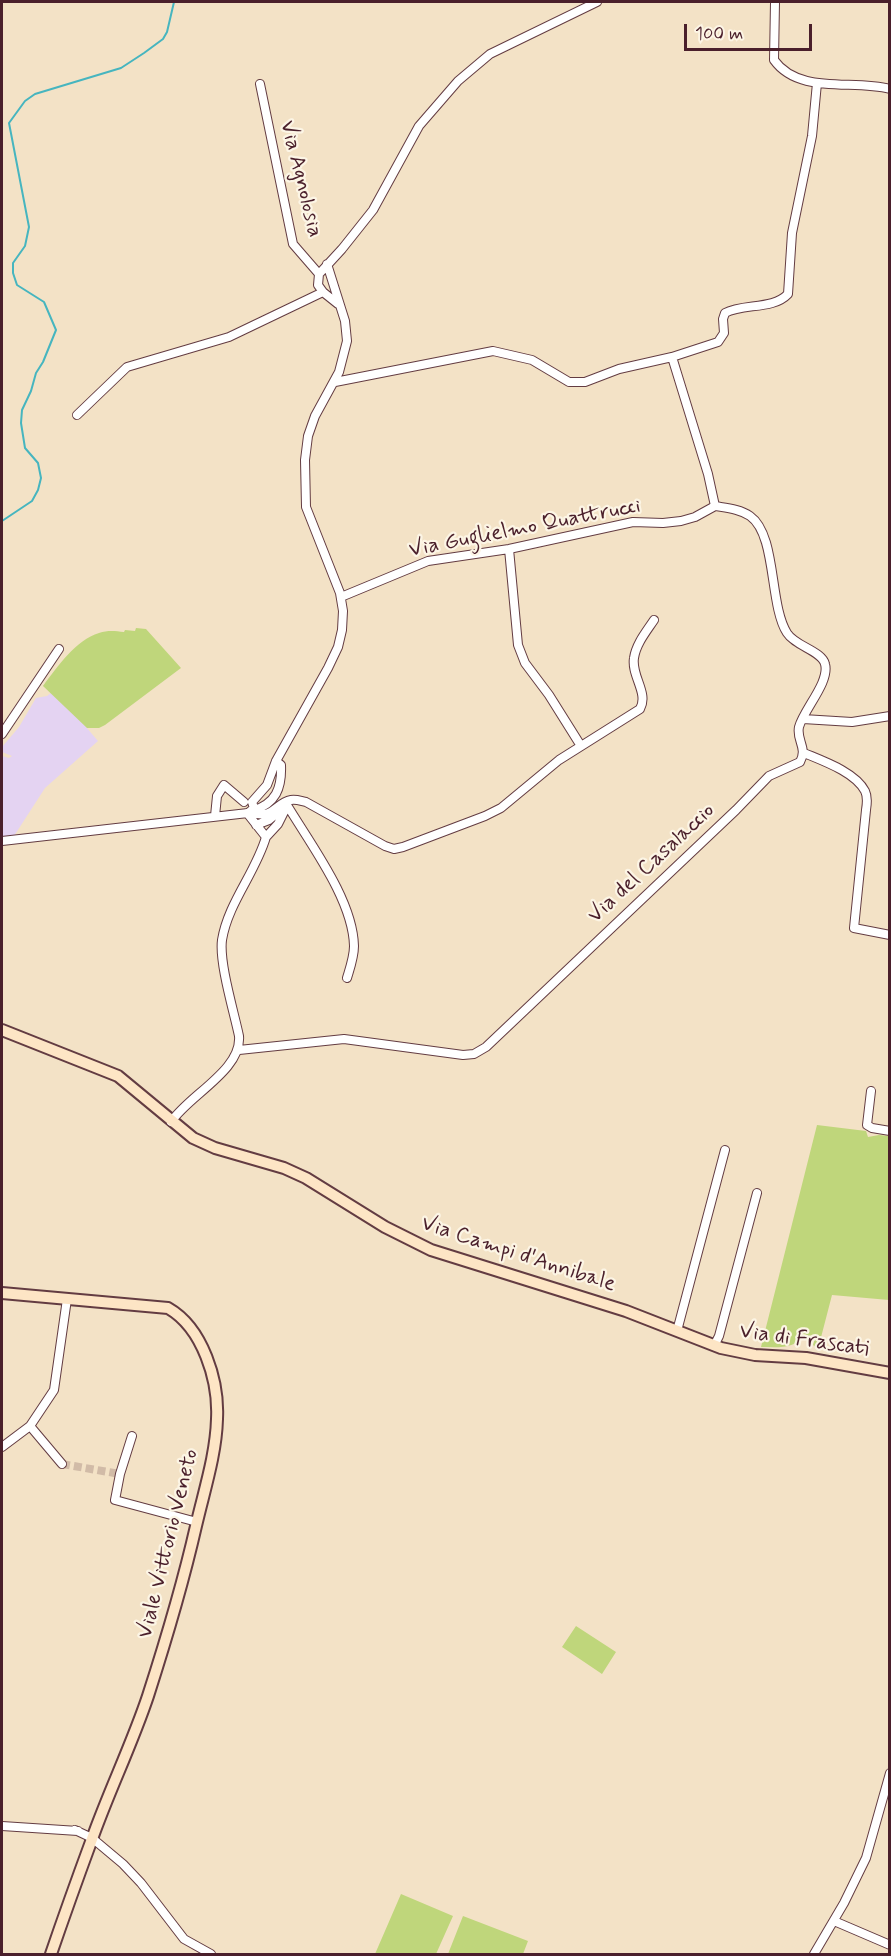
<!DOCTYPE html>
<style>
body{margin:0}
#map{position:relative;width:891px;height:1956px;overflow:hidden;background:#f3e2c6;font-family:Mynerve,sans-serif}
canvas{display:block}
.frame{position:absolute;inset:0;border:3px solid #4a1f2b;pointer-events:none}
.scale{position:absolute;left:684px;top:24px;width:128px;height:27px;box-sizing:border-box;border:3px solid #4a1f2b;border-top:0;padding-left:8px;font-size:18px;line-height:21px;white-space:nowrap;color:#4a1f2b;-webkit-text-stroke:4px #fcf5e5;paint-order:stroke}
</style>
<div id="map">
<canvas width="891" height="1956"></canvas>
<div class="frame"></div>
<div class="scale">100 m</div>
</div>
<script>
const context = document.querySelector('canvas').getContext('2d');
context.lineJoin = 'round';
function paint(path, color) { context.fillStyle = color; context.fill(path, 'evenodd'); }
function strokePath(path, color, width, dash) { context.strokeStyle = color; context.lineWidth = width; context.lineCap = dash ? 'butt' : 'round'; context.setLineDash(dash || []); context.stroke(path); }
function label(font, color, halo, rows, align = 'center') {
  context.font = font + ' Mynerve,sans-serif'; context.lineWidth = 4.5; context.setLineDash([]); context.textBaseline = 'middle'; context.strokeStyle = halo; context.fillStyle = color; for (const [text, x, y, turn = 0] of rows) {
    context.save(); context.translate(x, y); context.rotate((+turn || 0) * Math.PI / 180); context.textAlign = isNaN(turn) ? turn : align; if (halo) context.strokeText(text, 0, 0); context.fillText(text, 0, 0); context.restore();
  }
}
paint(new Path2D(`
 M51,693L80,720L98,741L45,788L14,836L2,838V756L9,758L12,756L2,752V747L19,727L36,698L47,696Z`), '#e4d3f2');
paint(new Path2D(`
 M136,628L146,629L181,668L105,725L99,728H87L43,686C57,667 76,640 99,633C108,630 115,631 124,632L125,630L135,631Z
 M817,1125L866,1131L868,1137L879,1135L889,1136V1300L832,1295L818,1349L813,1345L815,1338L803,1334C796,1350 777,1347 761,1347Z
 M576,1626L616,1652L602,1674L562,1647Z
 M401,1894L453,1916L436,1954H375Z
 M463,1916L528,1941L523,1954H448Z`), '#bfd67b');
strokePath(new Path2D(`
 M2,521L32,501L38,490L41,478L38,463L25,448L21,423L22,410L31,391L36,373L43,362L56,330L44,302L17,285L13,273V263L25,246L29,227L9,123L25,101L35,94L121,68L144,53L163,39L167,32L174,2`), '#46b5bf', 2);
strokePath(new Path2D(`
 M62,1464L120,1474`), '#d1bba7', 8, [8, 4]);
const minor = new Path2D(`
 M775,2L774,60C799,95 853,79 890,89
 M260,84L293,244L319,274
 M338,304L323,292L318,285L319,274L342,249L373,210L419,126L458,81L490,54L597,2
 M672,357L708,474L715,506
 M335,382L493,351L532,360L569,382H585L619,369L672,357L718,342L724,333L723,319L725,313C743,303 773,310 788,294L792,233L812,136L817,83
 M77,415L127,367L229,337L323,292
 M509,549L518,645L525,663L549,695L581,746
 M341,597L428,561L509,549L633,522L663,523L681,521L695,517L715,506
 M803,719L852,722L890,716
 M2,734L59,649
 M804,753C823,761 855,772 865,791C868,797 867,804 866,810L854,928L890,935
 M252,802L267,785L276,761L328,668L338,647L342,630L343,611L340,593L306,507L305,460L308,436L315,416L339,372L347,341L345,321L327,264
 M287,805C311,845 353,900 354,946C354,957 350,968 347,978
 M252,811C276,804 282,788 281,765L276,761
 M251,812C272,821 275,803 291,800C296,799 301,801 306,802L385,846L394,849L403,847L485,816L501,808L559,760L640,709C649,693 631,676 634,658C636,644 646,632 654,620
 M215,816L217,796L224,785L244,802
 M256,825L269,820L282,809
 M266,837L278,824L287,806
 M2,841L248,813L254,808L252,802
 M239,1050L344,1039L463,1055L474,1054L486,1047L736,810L769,776L800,762C808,748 796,740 799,727C804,709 830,682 825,664C822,651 795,646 787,633C769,605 777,535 750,516C740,509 727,508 715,506
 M871,1091L867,1125L872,1128L890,1131
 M171,1122C189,1095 242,1070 239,1036C234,1012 219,963 222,940C228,903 256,872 266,837L247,813
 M677,1331L725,1150
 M714,1346L719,1336L757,1193
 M30,1426L62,1464
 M132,1436L120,1474L115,1500L197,1522
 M2,1447L30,1426L54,1390L67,1299
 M2,1826L78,1831
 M75,1830L92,1838L123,1864L141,1883L184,1939L211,1954
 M834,1921L890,1945
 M814,1954L844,1903L866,1858L890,1773`);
const secondary = new Path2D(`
 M2,1030L118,1076L193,1138L215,1148L284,1168L306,1178L385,1227L431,1250L626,1311L721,1348L755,1355L806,1358L890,1373
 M2,1293L168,1308C203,1328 219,1381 217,1419C216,1455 204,1491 196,1526C183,1583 166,1640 148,1696C132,1744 109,1791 92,1839C78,1877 64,1916 51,1954`);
strokePath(minor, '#633c42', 10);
strokePath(secondary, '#633c42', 14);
strokePath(minor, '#fff', 8);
strokePath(secondary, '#fde5c5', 10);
label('22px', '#4a1f2b', '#fcf5e5', [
 ["Via Agnolosia",300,179,76],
 ["Via Guglielmo Quattrucci",525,529,-11],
 ["Via del Casalaccio",652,864,-43],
 ["Via Campi d'Annibale",518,1255,18],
 ["Via di Frascati",804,1341,8],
 ["Viale Vittorio Veneto",169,1544,-76]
]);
</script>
